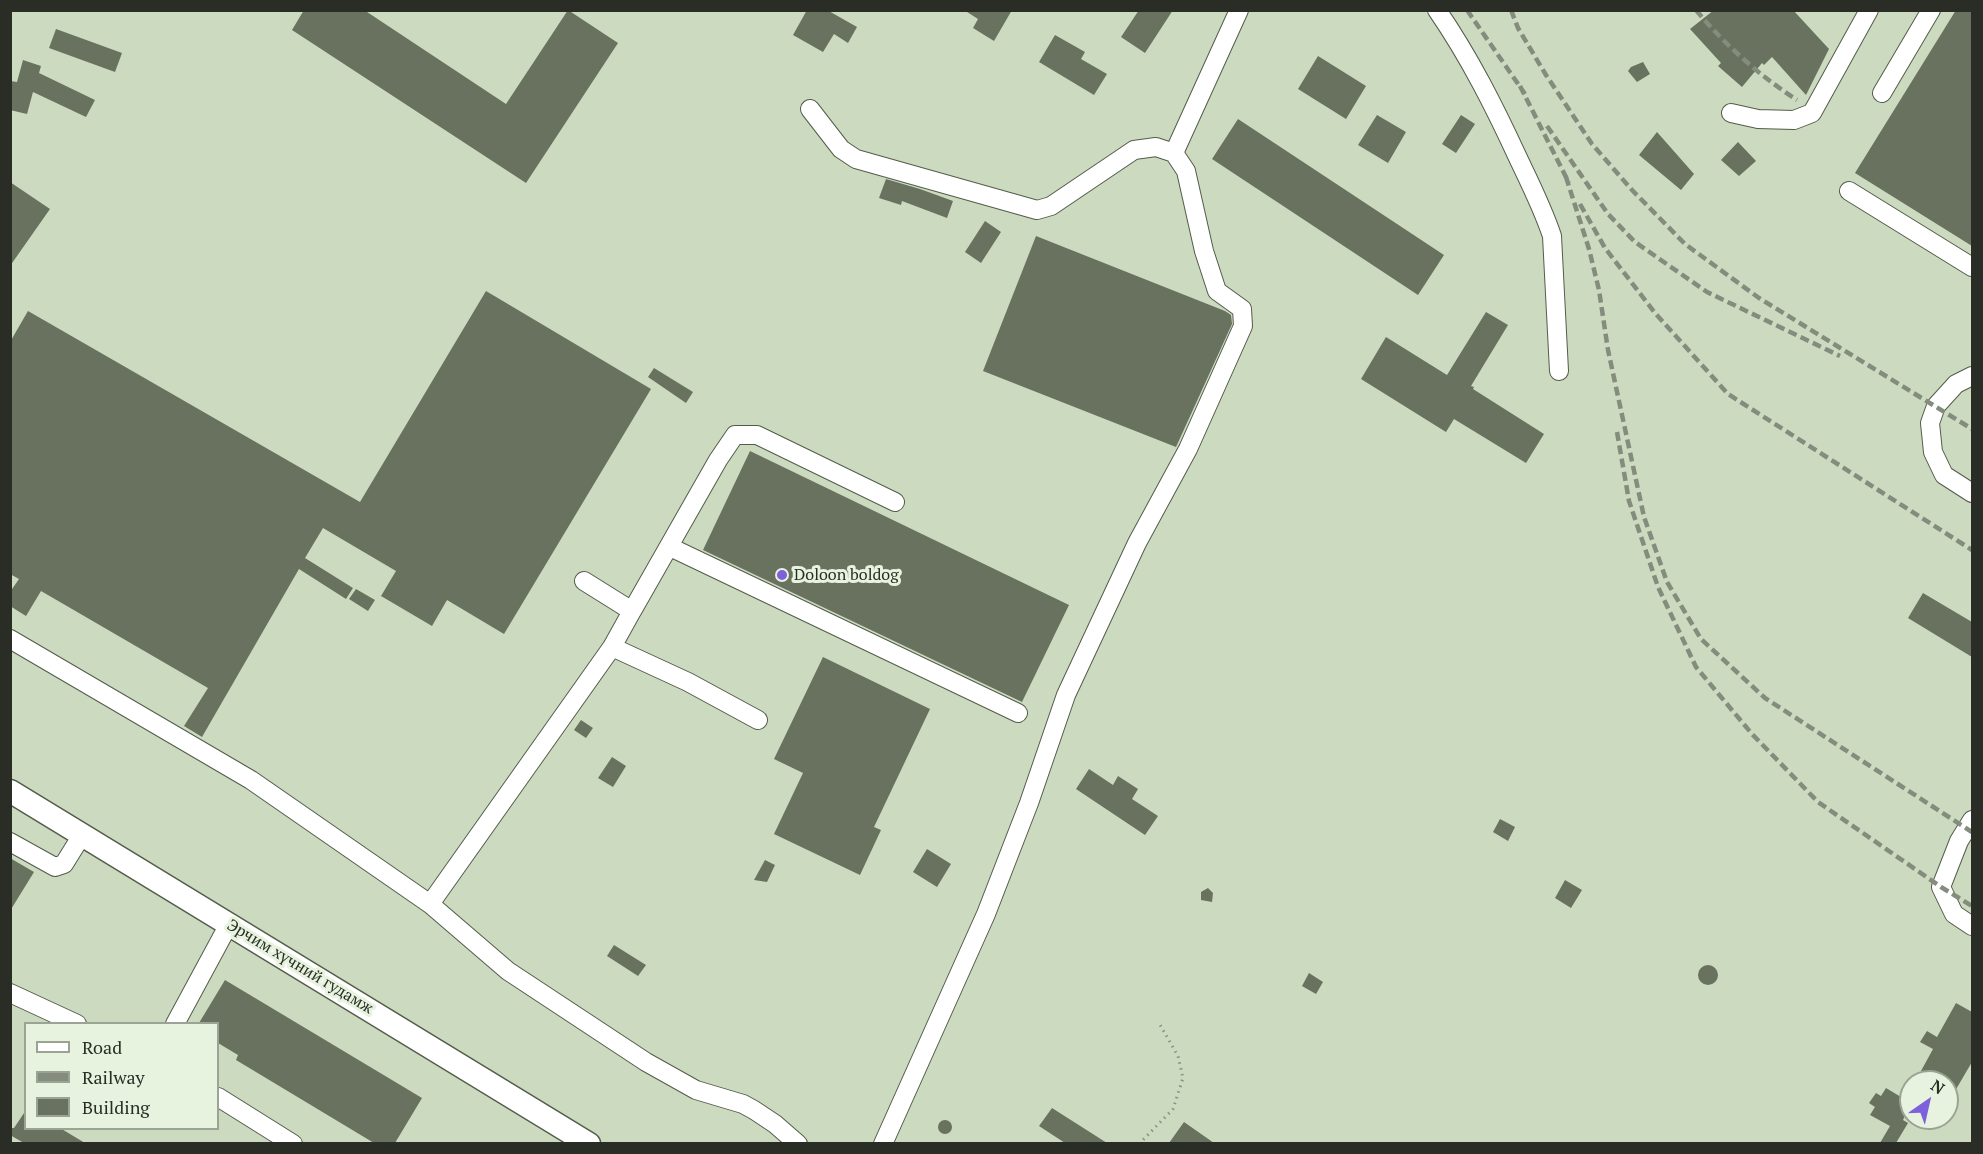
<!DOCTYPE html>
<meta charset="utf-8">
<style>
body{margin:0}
#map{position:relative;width:1983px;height:1154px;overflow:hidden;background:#dae6d0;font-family:"PT Serif",serif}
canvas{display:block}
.frame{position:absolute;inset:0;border:12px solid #292d25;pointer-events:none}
.legend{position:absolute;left:24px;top:1022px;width:195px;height:108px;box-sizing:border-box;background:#e7f3de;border:2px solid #9ba494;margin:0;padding:8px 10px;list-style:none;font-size:18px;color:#292d25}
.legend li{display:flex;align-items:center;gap:12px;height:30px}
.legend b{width:30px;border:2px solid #9ba494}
.north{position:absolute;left:1899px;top:1070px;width:60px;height:60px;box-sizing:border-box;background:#e7f3de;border:2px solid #9ba494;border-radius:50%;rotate:34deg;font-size:16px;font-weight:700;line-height:24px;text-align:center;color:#292d25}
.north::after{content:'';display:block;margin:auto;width:21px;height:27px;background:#7f60db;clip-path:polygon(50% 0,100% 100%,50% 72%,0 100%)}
</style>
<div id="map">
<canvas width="1983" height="1154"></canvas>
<div class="frame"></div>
<ul class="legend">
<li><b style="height:8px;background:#fff"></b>Road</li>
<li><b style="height:8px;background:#848c7d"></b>Railway</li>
<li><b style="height:16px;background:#68725f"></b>Building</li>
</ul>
<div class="north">N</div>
</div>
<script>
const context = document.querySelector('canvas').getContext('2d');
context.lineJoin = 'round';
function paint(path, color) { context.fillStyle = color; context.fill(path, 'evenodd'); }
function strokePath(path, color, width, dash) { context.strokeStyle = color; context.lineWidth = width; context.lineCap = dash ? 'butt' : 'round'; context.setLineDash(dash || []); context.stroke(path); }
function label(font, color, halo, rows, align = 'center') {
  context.font = font + ' "PT Serif",serif'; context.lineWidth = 6; context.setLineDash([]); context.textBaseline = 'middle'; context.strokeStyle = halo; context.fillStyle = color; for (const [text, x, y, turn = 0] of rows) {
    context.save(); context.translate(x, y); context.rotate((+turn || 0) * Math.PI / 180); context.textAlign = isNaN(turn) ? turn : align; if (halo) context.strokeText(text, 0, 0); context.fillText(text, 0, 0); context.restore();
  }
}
paint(new Path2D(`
 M10,11H1972V1143H11ZM26,1024H218V1128H26ZM1911,1082H1947V1118H1911Z`), '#ccdbbf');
paint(new Path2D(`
 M304,10H364L506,104L568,10L618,43L526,183L292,30Z
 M807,10H827L857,27L848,43L834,34L823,52L793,35Z
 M964,10H1012L994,41L973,28L978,19Z
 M1139,10H1173L1145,53L1121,37Z
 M1714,10H1793L1829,49L1806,95L1772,57L1764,65L1762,63L1742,87L1718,66L1721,63L1690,29Z
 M1956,10H1972V246L1855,173Z
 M56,29L122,53L115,72L49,48Z
 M1055,35L1085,52L1081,59L1107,74L1094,95L1039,62Z
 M1318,56L1366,86L1346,119L1298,89Z
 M23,60L41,66L39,73L95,100L86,117L33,92L27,114L10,110V81L17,82Z
 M1643,62L1650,74L1637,82L1628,71L1631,67Z
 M1377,115L1406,132L1388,163L1358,145Z
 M1461,115L1475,124L1456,153L1442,144Z
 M1238,119L1444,255L1418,295L1212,159Z
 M1657,132L1694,174L1681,190L1639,155Z
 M1738,142L1756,161L1739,176L1721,160Z
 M886,179L920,189L953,201L947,218L902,201L901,205L879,198Z
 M10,182L50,209L10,266Z
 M985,221L1001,232L981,263L965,252Z
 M1036,236L1225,311L1231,315L1232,324L1176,447L983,371Z
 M486,291L651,389L504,634L447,600L432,626L381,596L396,571L323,528L305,558L353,588L346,599L299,569L202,737L184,726L208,688L41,591L26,616L10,606V592L19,579L10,574V342L28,311L360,502Z
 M1486,312L1508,325L1471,386L1474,387L1473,389L1544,434L1526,463L1454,419L1446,432L1361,379L1386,337L1447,375Z
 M654,368L693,392L686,403L648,377Z
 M750,451L1069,605L1022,702L703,550Z
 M356,589L375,600L368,611L349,599Z
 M1923,593L1972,622V657L1908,618Z
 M823,657L930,709L874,827L881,830L860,875L774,834L803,773L774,759Z
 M581,720L593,728L586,738L574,730Z
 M612,757L626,766L613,787L598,778Z
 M1089,769L1113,785L1118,776L1138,789L1132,799L1158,816L1145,835L1076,789Z
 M1500,819L1515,827L1508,841L1493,832Z
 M927,849L951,864L937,887L913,872Z
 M10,858L34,872L10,911Z
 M765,860L775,865L767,882L754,880Z
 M1565,880L1582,890L1571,908L1555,898Z
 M1208,888L1213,893L1212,902L1201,900V892Z
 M614,945L646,965L638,976L607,956Z
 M1698 975a10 10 0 1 1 20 0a10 10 0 1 1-20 0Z
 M1309,973L1323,982L1316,994L1302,986Z
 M225,980L422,1098L395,1143H374L236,1060L238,1055L218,1043V1023H199Z
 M1956,1003L1972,1012V1062L1955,1091L1947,1086V1082H1940L1921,1071L1933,1049L1920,1042L1927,1031L1937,1037Z
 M1886,1088L1911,1103L1903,1120L1908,1123L1896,1143H1880L1890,1126L1870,1115L1875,1107L1869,1103L1876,1093L1881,1096Z
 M1052,1108L1107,1143H1065L1039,1126Z
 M26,1110V1128H60L85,1143H24L10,1135V1128H14Z
 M938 1127a7 7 0 1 1 14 0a7 7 0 1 1-14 0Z
 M1184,1122L1214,1143H1169Z`), '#68725f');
const minor = new Path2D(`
 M1437,10C1470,58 1495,108 1519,160C1531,185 1543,209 1552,236L1559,371
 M1882,93L1931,10
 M810,109L841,149L856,159L1037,210L1051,206L1134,150L1156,147L1174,153L1186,171L1204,251L1217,291L1242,309L1243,326L1188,449L1137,543L1066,695L1029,803L986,914L883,1144
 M1731,113L1758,119L1794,120L1812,113L1869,10
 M1174,153L1239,10
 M1849,191L1972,267
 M1972,376L1956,384L1936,406L1930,423L1933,452L1944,475L1972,493
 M670,547L1018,713
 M632,611L718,460L735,435H757L895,502
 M10,639L251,780L430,904L508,971L646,1062L696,1090L743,1104L754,1110L775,1124L798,1144
 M612,647L688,682L758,720
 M1972,820L1959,841L1941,887L1954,914L1972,926
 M10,842L55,867L64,864L82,835
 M430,904L612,647L632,611L584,581
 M10,993L77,1024
 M175,1024L229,924
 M218,1097L293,1144`);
const major = new Path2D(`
 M10,791L589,1144`);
strokePath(minor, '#535c4a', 20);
strokePath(major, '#535c4a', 25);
strokePath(new Path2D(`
 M1139,1144L1173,1109L1183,1078L1178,1056L1159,1023`), '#8a9383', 3, [1.5, 4.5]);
strokePath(minor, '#fff', 18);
strokePath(major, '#fff', 22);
strokePath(new Path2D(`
 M1467,10L1525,94
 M1511,10L1518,28L1546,75L1592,144L1632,190L1685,244L1759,298L1972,429
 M1696,10C1725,45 1760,76 1797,100
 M1520,86L1569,183
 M1547,126L1608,214L1635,242L1707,292L1840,356
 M1566,177L1589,249L1599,290L1608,350L1644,517L1667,582L1701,639L1765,698L1972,832
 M1580,204L1605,248L1655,313L1728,394L1972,550
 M1617,432L1629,501L1658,587L1696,667L1752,734L1818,802L1941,887L1972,906`), '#848c7d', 4.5, [9, 4.5]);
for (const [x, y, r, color] of [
 [782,575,6,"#7f60db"]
]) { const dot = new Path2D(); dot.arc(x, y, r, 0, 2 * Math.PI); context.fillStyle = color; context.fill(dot); strokePath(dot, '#e7f3de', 2); }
label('16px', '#292d25', '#e7f3de', [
 ["Doloon boldog",794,575]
], 'left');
label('16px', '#292d25', '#e7f3de', [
 ["Эрчим хүчний гудамж",300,967,31]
]);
</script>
